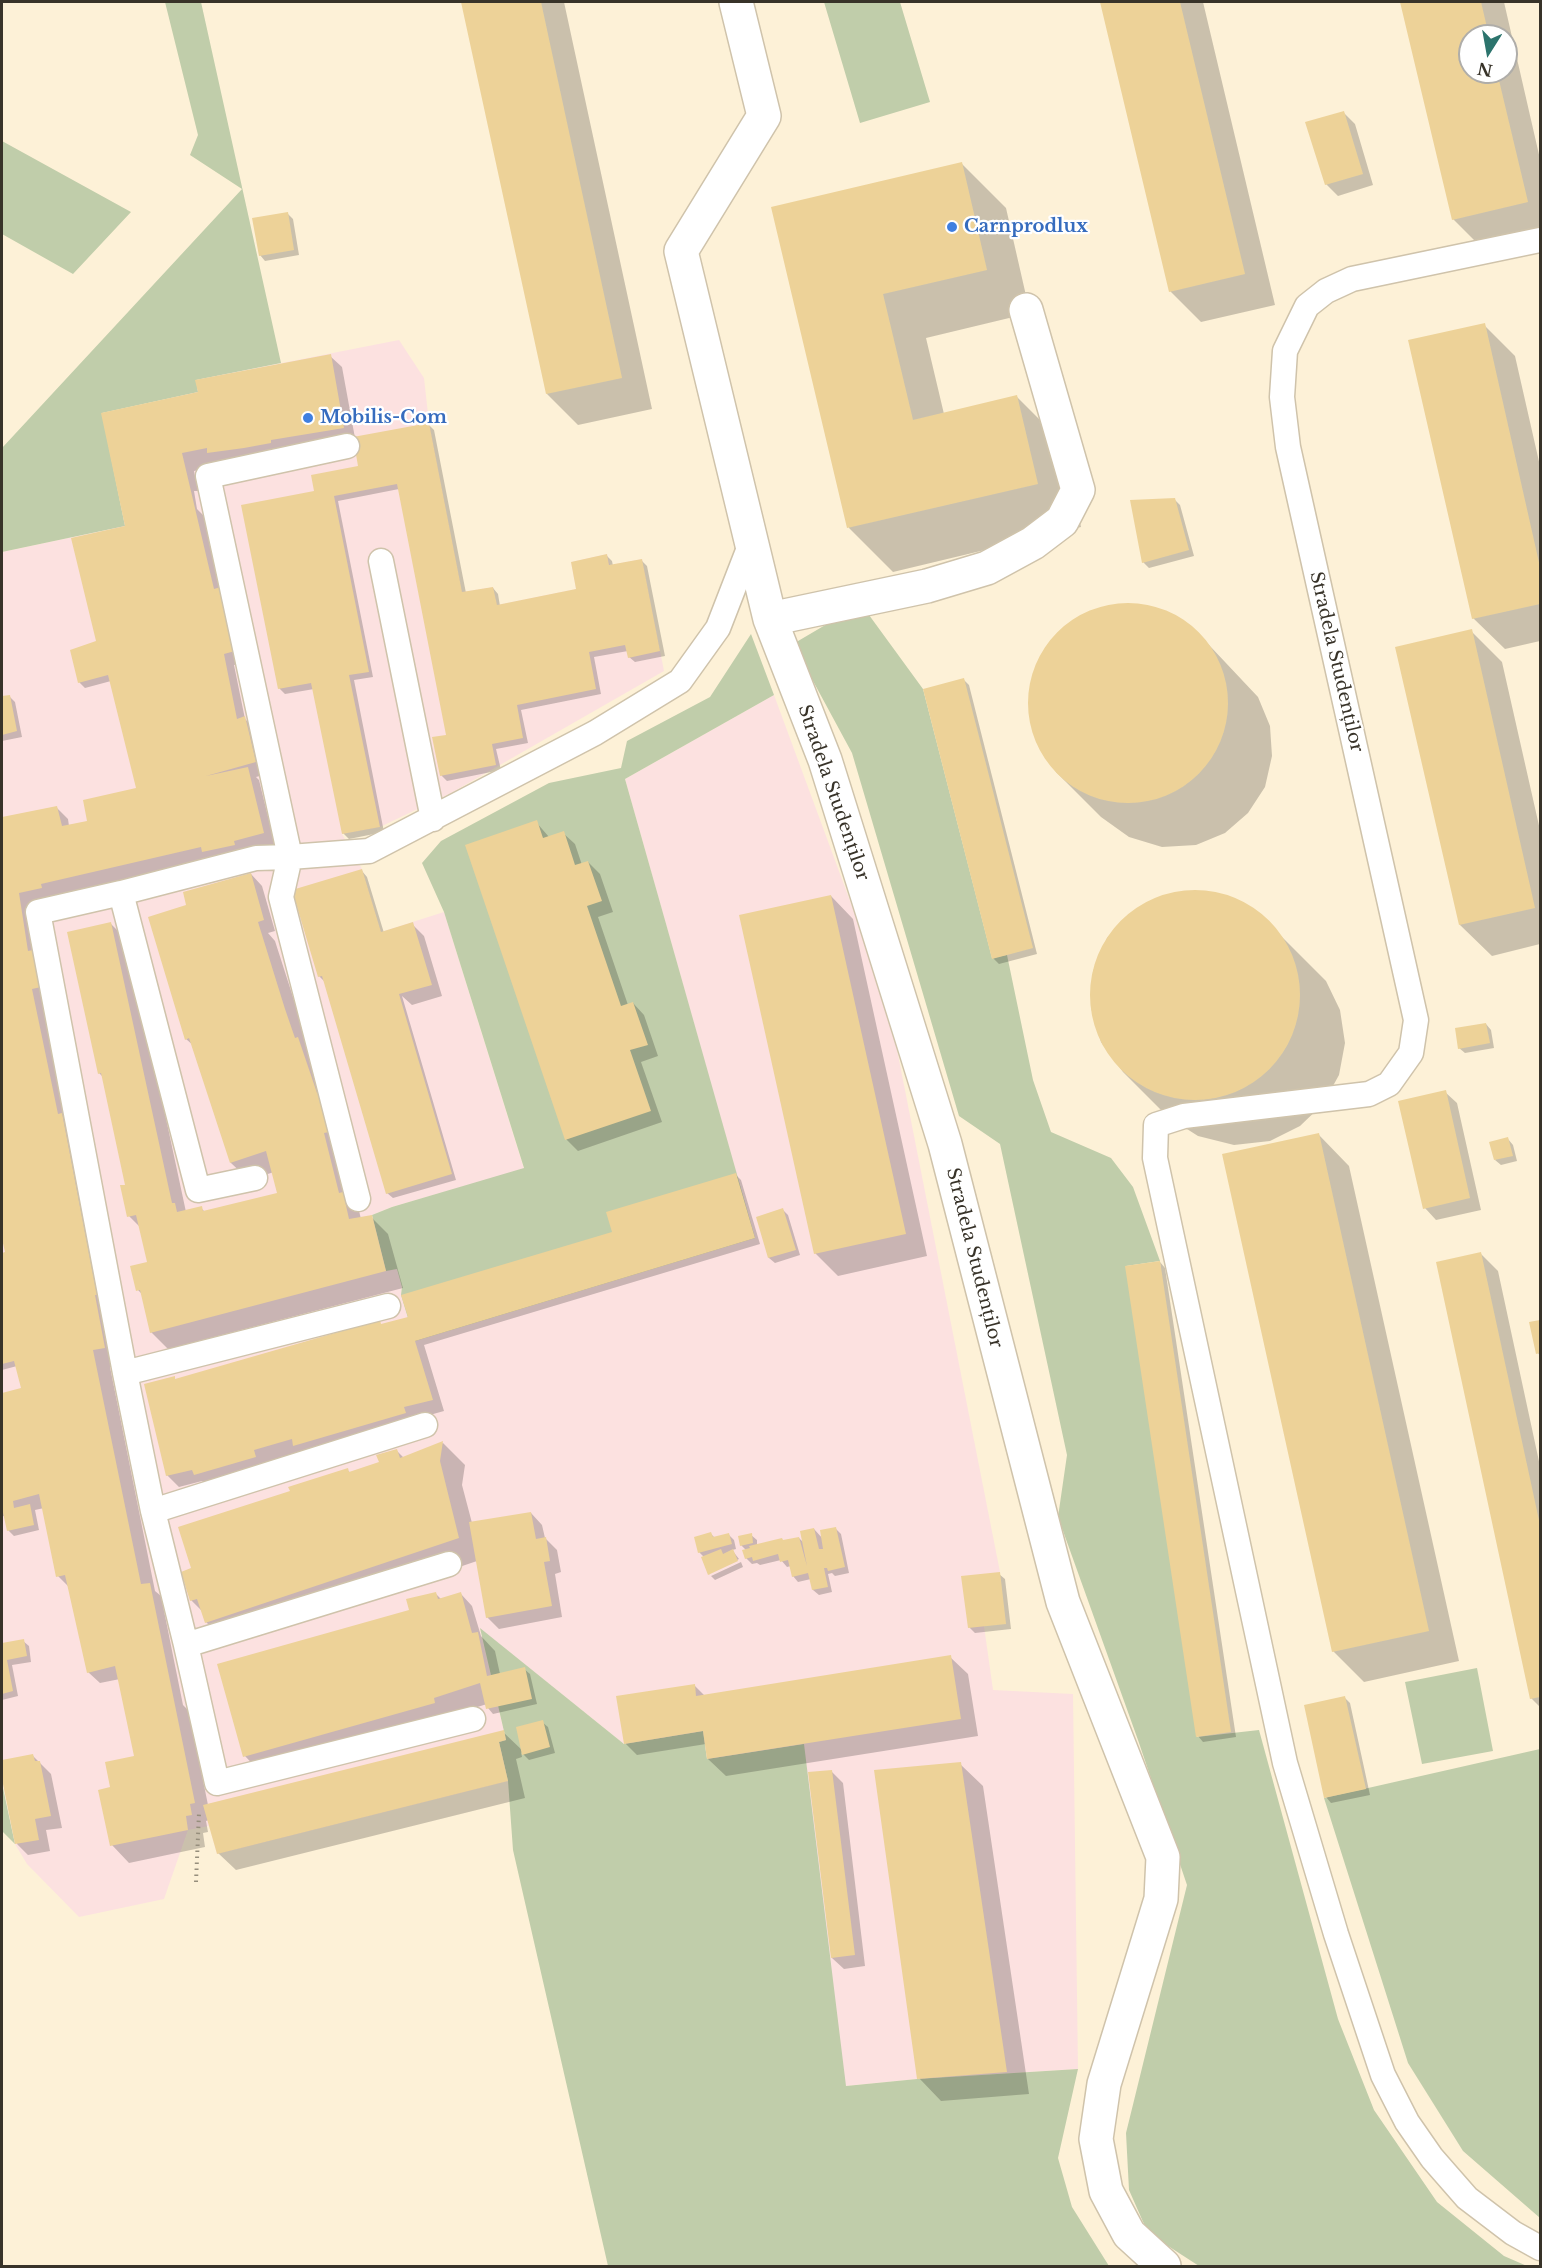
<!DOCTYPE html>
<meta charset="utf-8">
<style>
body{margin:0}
#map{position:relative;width:1542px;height:2268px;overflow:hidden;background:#fdf1d7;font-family:"Libre Baskerville",serif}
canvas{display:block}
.frame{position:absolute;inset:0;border:3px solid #383329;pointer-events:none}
.north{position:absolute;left:1458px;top:24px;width:60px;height:60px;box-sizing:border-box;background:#fff;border:2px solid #afada9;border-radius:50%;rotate:191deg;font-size:16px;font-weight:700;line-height:24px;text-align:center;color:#383329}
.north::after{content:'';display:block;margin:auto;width:21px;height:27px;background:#2c746d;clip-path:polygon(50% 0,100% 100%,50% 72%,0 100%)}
</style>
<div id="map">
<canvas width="1542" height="2268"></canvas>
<div class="frame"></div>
<div class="north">N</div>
</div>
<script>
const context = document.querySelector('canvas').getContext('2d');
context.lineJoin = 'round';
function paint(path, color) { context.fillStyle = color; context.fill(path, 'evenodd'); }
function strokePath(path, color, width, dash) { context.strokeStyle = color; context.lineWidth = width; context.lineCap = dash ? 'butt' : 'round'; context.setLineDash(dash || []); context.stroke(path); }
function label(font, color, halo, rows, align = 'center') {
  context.font = font + ' "Libre Baskerville",serif'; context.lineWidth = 4.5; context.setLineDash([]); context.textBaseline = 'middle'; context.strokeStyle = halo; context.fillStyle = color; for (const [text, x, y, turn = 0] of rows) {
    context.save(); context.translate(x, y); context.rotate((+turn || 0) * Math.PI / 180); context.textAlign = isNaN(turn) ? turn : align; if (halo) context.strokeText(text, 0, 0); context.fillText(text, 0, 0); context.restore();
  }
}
paint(new Path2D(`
 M399,340L424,378L429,423L462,592L493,587L497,605L576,589L571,562L607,554L610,565L642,559L664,671L451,793L380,827L342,834L362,869L381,932L444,912L524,1169L392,1207L372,1215L387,1270L397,1269L402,1287L401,1295L415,1340L736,1173L625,779L774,695L888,1004L1000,1572L984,1626L993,1690L1073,1694L1078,2069L917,2079L846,2086L707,1759L703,1732L624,1744L480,1629L506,1740L499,1742L508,1781L217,1854L209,1826L188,1830L164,1899L79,1917L27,1864L15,1844L2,1779V552L111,529L124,520L102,414L197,392L195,380Z`), '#fce1e0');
paint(new Path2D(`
 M165,2H201L281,363L196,380L198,392L102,413L125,526L2,552V448L242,189L190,155L198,135Z
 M824,2H900L930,102L860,123Z
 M2,141L131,212L73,274L2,234Z
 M861,604L923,689L992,958L1007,955L1033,1080L1051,1132L1111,1158L1133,1187L1160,1261L1126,1266L1197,1737L1259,1730L1338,2019L1374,2110L1437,2202L1504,2256L1527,2266H1199L1148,2233L1129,2190L1126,2133L1187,1885L1138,1740L1058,1517L1067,1455L1000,1144L959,1116L852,753L793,644Z
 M751,634L774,695L625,779L755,1238L415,1341L401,1295L402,1287L397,1269L386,1271L372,1215L392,1207L524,1168L444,912L422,863L441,841L549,783L621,768L627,741L710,697Z
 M480,1628L624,1744L703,1731L707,1759L804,1744L846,2086L917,2079L1078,2069L1058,2158L1072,2207L1109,2266H608L513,1850L508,1781L499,1742L506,1740Z
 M1477,1668L1493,1751L1422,1764L1405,1682Z
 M1540,1749V2218L1463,2151L1408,2063L1324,1798Z
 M2,1779L3,1788L15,1844L2,1831Z`), '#c0cdaa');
paint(new Path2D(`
 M462,2H564L652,409L578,425L547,394Z
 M1102,2H1203L1275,305L1201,322L1170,291Z
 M1402,2H1504L1540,159V237L1484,250L1453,219ZM1470,36H1506V72H1470Z
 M1343,112L1355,124L1373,185L1338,196L1326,184Z
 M962,164L1006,208L1030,313L926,338L944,414L1017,397L1061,441L1081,527L893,572L849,528L773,208Z
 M287,213L293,219L299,255L265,261L260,255Z
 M1484,325L1515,356L1540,466V641L1505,649L1473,618Z
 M330,356L342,367L355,438L428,424L434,430L466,593L493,588L498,594L500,606L578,590L607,556L612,561L613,566L641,560L647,566L665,656L635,662L629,657L628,651L594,657L601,694L521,710L528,743L496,749L501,770L447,781L441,775L448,736L399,489L338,501L373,677L354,680L384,832L349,839L343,833L314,689L285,694L279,688L316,492L360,467L355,439L194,471L198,491H194L197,509L206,518L245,663L234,665L245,719L256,730L267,774L256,777L259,780L275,845L90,895L84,889L56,895L58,905L35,910L121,1365L110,1367L155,1591L161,1596L183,1705L189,1711L208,1805L503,1732L523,1751L542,1722L548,1727L555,1753L529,1760L521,1752L522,1757L516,1759L525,1798L236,1870L218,1853L209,1820L206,1821L208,1832L203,1833L205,1847L129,1863L112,1845V1789L136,1758L120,1679L100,1683L88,1672L69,1587L58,1576L44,1508L35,1510L39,1530L14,1536L8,1530L5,1517L2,1515V1394L23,1389L17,1366L2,1370V1254L7,1253L2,1233V819L56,807L68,819L69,826L89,822L138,789L111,681L85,688L79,682L98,642L125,528L199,393Z
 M1174,499L1180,505L1194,556L1149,568L1143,562Z
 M1136,604L1166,612L1193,628L1258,697L1270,726L1272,756L1265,787L1248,813L1225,833L1196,845L1162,847L1129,837L1101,817L1056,772L1037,743L1029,709L1033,675L1048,644L1073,621L1105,607Z
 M1471,631L1502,662L1540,830V944L1492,956L1460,925Z
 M963,679L969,685L1037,954L999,964L993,958Z
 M9,696L15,702L22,737L2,741V698Z
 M536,822L549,837L563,833L575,844L582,865L588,862L600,874L613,912L598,917L628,1005L633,1003L644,1015L658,1056L641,1062L662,1122L578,1151L566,1139Z
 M362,871L367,877L384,933L412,924L424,936L442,996L412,1005L402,996L456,1180L393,1198L387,1193L325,982L319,976Z
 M251,874L262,886L275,931L268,933L275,941L310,1050L349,1200L359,1211L361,1219L371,1217L388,1234L403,1288L168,1349L151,1332L143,1295L138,1290L149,1263L140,1227L129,1216L126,1186L103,1077L99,1073L111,924L128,941L186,1212L201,1208L205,1212L280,1194L274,1172L249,1180L231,1163L194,1046L186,1039L188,906Z
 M1197,891L1229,897L1258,913L1326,981L1340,1010L1345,1043L1339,1075L1323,1104L1300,1126L1270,1141L1234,1145L1198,1136L1168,1117L1123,1072L1101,1042L1091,1008L1093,971L1107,938L1132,912L1165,895Z
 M831,896L853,919L927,1256L838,1276L815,1253Z
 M1486,1024L1491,1030L1494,1048L1465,1053L1459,1048Z
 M1445,1092L1457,1103L1481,1210L1436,1220L1425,1208Z
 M1318,1134L1349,1166L1459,1661L1364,1682L1333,1651Z
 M1508,1139L1513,1145L1517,1161L1501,1165L1495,1160Z
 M736,1175L741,1180L760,1244L424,1345L444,1411L419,1418L212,1491L202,1481L179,1487L167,1475L174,1378L176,1380L410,1318L614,1233Z
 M783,1210L788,1215L800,1255L775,1263L769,1258L758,1218Z
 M1481,1254L1498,1271L1540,1466V1707L1531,1698Z
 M1160,1262L1165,1268L1236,1737L1203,1742L1198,1736Z
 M1540,1321V1356L1538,1353L1531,1323Z
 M443,1443L465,1465L462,1485L472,1523L531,1513L542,1525L545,1538L557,1550L561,1572L555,1574L562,1617L499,1629L487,1617L477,1561L229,1645L206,1622L203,1612L191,1600L193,1569L292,1492L347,1470L351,1473L381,1463L397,1451L404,1458Z
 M814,1529L823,1539L836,1529L841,1534L849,1573L835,1576L832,1573L828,1574L832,1592L819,1595L813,1590L811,1579L798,1582L793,1576L791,1566L787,1567L781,1560L760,1565L757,1563L752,1564L746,1558V1550L741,1545L751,1535L757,1540V1545L799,1538L804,1543Z
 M711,1534L715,1538L729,1535L734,1540L736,1549L732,1550L739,1559L710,1573V1575L704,1557L699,1552Z
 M741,1562L743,1567L715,1580L711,1576Z
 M999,1574L1005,1579L1011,1629L975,1633L969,1627Z
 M435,1593L441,1599L461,1594L472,1606L481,1636L495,1651L500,1674L524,1669L530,1674L537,1704L493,1714L488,1708L487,1704L262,1774L245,1756L409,1612Z
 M2,1640V1645L23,1641L29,1646L31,1662L12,1665L18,1696L2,1700Z
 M950,1657L968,1674L978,1736L726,1776L708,1759L706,1744L637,1755L625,1743L694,1685L705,1696Z
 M1345,1698L1350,1703L1370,1795L1331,1803L1326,1797Z
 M33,1756L51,1774L62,1828L46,1830L50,1851L28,1855L17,1844L2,1761Z
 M960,1764L983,1786L1029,2094L941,2101L919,2078Z
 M831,1771L843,1783L865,1966L844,1969L832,1958Z`), '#0003');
paint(new Path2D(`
 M461,2H541L622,378L546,394Z
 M1100,2H1180L1245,274L1169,292Z
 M1400,2H1481L1489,36H1470V72H1497L1528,202L1452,220Z
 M1344,111L1363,174L1325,185L1305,122Z
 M962,162L987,270L883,294L913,420L1017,395L1038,484L847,528L771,207Z
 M288,212L294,250L259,256L252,218Z
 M1485,323L1540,567V604L1472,619L1408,340Z
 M331,354L344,428L271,440V443L244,448L207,453V448L182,453L214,589L221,587L235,651L224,654L237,719L245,716L256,762L206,776L248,767L264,833L234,841L235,845L202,852L201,847L41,884L42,888L19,893L28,951L33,950L41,987L32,989L58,1114L62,1113L97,1295H95L105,1348L93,1350L141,1584L150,1583L195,1803L190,1804L192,1815L186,1816L188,1830L110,1846L98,1790L110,1787L105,1762L134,1756L115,1666L87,1673L65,1575L56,1577L39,1494L13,1501L14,1508L30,1504L34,1525L7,1531L2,1508V1393L21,1388L14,1361L2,1364V1253L5,1252L2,1239V817L57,806L62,826L87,821L83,800L136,788L108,675L78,683L70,650L96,641L71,538L125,526L101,413L198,392L195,380Z
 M429,423L462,592L493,587L497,605L576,589L571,562L607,554L609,565L642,559L660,651L628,658L625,645L589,652L596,689L517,705L523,738L492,744L496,765L440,776L432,737L446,735L397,484L334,496L369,672L349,675L380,827L342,834L311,683L278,689L241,505L314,491L311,475L358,466L353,437Z
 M1175,498L1189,550L1142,563L1130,500Z
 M1028 703a100 100 0 1 1 200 0a100 100 0 1 1-200 0Z
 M1472,629L1535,908L1459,925L1395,647Z
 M964,678L1033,948L992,959L923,689Z
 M10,695L17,731L2,735V696Z
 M537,820L543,838L564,831L575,865L588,861L602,901L587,906L621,1006L633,1002L648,1045L630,1050L651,1111L565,1140L465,845Z
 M362,869L381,932L413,922L432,985L399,994L452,1174L386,1194L322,976L318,977L292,890Z
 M251,873L264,920L258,922L285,1009L295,1038L298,1037L317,1093L319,1092L329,1132L324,1133L339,1193L343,1192L349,1219L372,1215L386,1271L150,1333L140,1290L136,1291L130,1266L147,1262L136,1215L127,1217L120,1185H125L101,1073L98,1074L67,932L111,922L172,1203H175L177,1212L202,1206L203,1211L277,1193L266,1151L230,1163L189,1038L185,1040L148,917L186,905L183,892Z
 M1090 995a105 105 0 1 1 210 0a105 105 0 1 1-210 0Z
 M831,895L906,1234L814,1254L739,915Z
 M1486,1023L1490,1043L1458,1049L1455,1028Z
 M1446,1090L1470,1198L1423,1209L1398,1101Z
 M1319,1133L1429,1631L1332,1652L1222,1154Z
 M1508,1137L1513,1156L1494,1160L1489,1142Z
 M736,1173L755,1238L415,1341L433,1400L404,1407L406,1413L293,1446L292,1439L254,1450L256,1457L194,1475L192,1470L166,1476L144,1384L175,1376V1379L380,1320L381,1324L408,1317L401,1295L612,1232L606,1212Z
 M783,1208L796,1250L768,1258L756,1217Z
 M1481,1252L1540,1525V1697L1530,1699L1436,1262Z
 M1160,1261L1231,1732L1196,1737L1125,1266Z
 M1540,1320V1353L1536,1354L1529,1322Z
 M443,1441L440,1461L459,1538L205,1623L197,1599L190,1601L181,1572L191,1568L178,1527L290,1491L288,1487L348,1468L349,1472L379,1462L376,1455L397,1449L400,1458Z
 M531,1512L536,1539L546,1537L550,1561L544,1562L552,1606L486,1618L469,1522Z
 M836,1527L845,1567L828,1571L827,1568H824L828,1587L812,1590L808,1573L792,1577L788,1560L780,1562L778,1554L753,1561L752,1557L745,1559L742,1550L750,1548L749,1546L782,1538L783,1540L799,1537L807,1566L800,1531L814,1528L819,1549H823L820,1530Z
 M711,1532L713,1537L729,1533L732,1544L698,1553L694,1537Z
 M752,1533L753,1543L740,1546L738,1536Z
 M721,1549L723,1554L733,1549L738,1561L708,1575L701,1557Z
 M1000,1572L1006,1624L968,1628L961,1576Z
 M436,1592L438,1599L461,1592L472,1633L478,1632L487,1676L525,1667L532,1699L486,1709L480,1683L434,1698L435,1703L243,1757L217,1664L409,1610L406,1599Z
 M24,1639L27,1656L7,1660L13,1691L2,1694V1643Z
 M951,1655L961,1719L707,1759L703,1731L624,1744L616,1696L695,1684L696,1696Z
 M1345,1696L1366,1789L1324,1798L1304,1705Z
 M543,1720L550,1747L522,1755L516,1727Z
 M504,1730L506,1740L499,1742L508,1781L217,1854L203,1805Z
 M33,1754L35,1761H40L51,1816L35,1819L39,1840L15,1844L2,1779V1760Z
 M961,1762L1007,2072L917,2079L874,1770Z
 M832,1770L855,1955L831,1958L808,1772Z`), '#edd298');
const lane = new Path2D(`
 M1540,240L1352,279L1326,291L1307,306L1285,351L1282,397L1288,447L1416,1020L1411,1053L1389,1084L1369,1094L1184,1116L1156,1125L1155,1158L1285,1763L1336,1934L1383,2075L1407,2122L1432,2158L1467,2198L1513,2233L1540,2248
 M347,446L208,476L290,857L369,851L595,733L680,681L718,628L751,543
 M381,561L433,819
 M121,893L38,912L125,1373L388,1306
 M255,1178L198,1190L121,893L256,858L290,857L281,897L358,1199
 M125,1373L153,1511L425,1425
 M153,1511L186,1645L449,1564
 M186,1645L217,1783L473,1719`);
const street = new Path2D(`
 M736,2L764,116L681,251L770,619L825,760L945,1144L1063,1602L1163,1857L1161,1899L1104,2084L1096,2139L1106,2191L1129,2234L1164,2266
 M770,619L927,586L987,568L1033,543L1062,521L1078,490L1026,310`);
strokePath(lane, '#cfc3ab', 27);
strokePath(street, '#cfc3ab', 36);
strokePath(new Path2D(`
 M196,1882L199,1813`), '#968e7c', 4, [1.5, 4.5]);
strokePath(lane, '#fff', 24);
strokePath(street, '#fff', 33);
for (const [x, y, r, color] of [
 [952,227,6,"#3f7fe0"],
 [308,418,6,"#3f7fe0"]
]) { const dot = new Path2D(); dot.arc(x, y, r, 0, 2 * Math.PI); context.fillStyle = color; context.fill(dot); strokePath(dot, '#fff', 2); }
label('bold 18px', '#366cbe', '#fff', [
 ["Carnprodlux",964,227],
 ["Mobilis-Com",320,418]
], 'left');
label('18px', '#383329', '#fff', [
 ["Stradela Studenților",1336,662,77],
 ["Stradela Studenților",833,793,71],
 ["Stradela Studenților",974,1258,76]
]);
</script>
